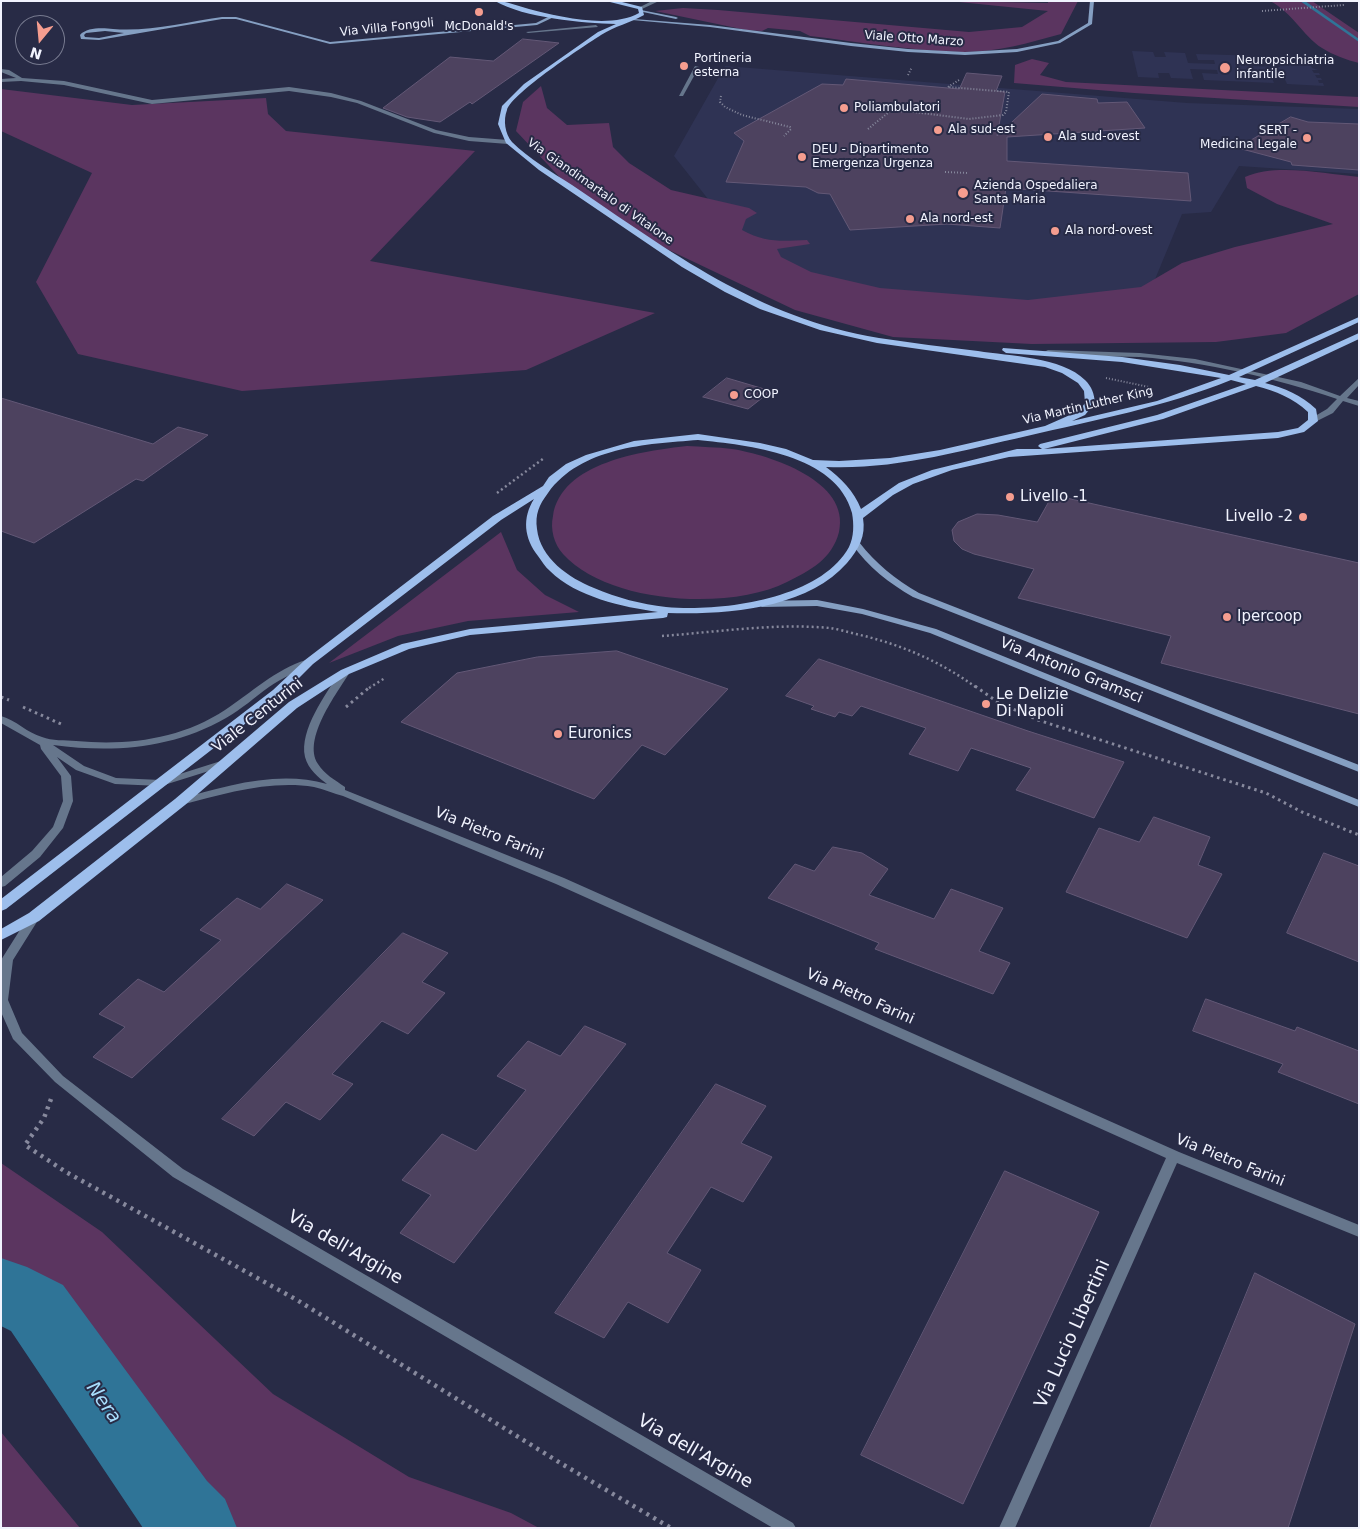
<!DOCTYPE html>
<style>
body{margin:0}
#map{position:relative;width:1360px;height:1529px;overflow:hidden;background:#282b46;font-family:"DejaVu Sans",sans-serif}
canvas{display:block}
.frame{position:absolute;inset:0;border:2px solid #f1f3fe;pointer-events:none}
.north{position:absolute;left:15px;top:15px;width:50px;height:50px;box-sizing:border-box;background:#282b46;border:1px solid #787b90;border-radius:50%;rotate:197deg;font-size:14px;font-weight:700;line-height:20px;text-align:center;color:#f1f3fe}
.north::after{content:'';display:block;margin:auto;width:18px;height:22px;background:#f59d8f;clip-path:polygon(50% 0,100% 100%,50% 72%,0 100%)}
</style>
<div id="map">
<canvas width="1360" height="1529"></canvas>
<div class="frame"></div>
<div class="north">N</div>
</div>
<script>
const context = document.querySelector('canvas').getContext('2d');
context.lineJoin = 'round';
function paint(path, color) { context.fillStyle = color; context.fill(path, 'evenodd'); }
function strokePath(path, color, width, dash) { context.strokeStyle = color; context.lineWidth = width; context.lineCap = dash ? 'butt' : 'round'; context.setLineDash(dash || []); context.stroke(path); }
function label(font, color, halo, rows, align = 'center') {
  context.font = font + ' "DejaVu Sans",sans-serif'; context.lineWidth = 4; context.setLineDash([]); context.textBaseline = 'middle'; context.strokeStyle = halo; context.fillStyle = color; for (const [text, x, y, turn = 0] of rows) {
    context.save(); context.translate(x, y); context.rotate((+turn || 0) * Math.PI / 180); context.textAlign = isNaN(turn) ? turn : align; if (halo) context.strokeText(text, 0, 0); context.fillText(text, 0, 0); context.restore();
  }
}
paint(new Path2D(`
 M1132,51L1153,52L1155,57H1166L1164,52L1185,53L1188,63L1215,64L1214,60H1198L1196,54L1264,56L1267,63L1251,62L1252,66L1280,67L1275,57L1312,59L1313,60H1308L1312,68L1318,70H1312L1314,73H1319L1320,75H1315L1317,78H1321L1322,80H1318L1319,83H1323L1324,86L1287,84L1282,73L1255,72L1256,75L1271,76L1274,83L1204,80L1202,73L1218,74L1217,70L1190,69L1193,79L1171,78L1169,73H1158L1159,78L1138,77Z
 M725,66L1187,103L1359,109V174L1239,166L1211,212L1182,214L1151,289L1034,303L838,287L746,247L674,156Z`), '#2f3354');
paint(new Path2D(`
 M949,1L1048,3V1H1078L1061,34C1029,43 997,52 963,52C912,51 860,42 810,36L800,31L768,28L762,31L746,30L655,11L683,8L718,10L969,32L1022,27L1048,11Z
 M1270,1H1312L1359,33V63C1347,60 1333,55 1322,48C1303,36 1293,13 1270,1Z
 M1032,59L1049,63L1040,75L1066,82L1359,97V107L1134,93L1014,83L1015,65Z
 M541,86L547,108L567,125L609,123L613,147L629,163L671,190L749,208L757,213L746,219L742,230C766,243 781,241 807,240L810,244L777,249L781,257L811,272L880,288L1028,300L1141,287L1182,263L1235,247L1333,224L1277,204L1247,188L1245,177C1276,163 1325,174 1359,177V294L1286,333L1216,342L1032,344L893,337L795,310L652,242L567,185L516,131L523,102Z
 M1,89L132,105L266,98L268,114L286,131L475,151L370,261L655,313L526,370L242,391L78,354L36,282L92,173L1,131Z
 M687,446C701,447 717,447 732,449C770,455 851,481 839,532C832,559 811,570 787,582C730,611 608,604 563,554C554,544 550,529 553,516C561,462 643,451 687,446Z
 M501,532L517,570L545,595L579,612L468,621L398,636L329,663Z
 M1,1163L102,1232L273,1394L409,1477L511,1513L539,1528H227L21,1282L1,1270Z
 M1,1432L80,1528H1Z`), '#5b3560');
paint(new Path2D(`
 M1300,1H1305L1359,39V42Z`), '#2f7497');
paint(new Path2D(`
 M1,1258L27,1267L63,1285L207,1481L225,1499L237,1528H143L11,1331L1,1326Z`), '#2f7497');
const building = new Path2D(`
 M523,39L559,43L472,104L470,102L440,122L407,117L383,108L450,57L493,61Z
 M967,73L1002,76L996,91L1005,92L997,136L1042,94L1097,99L1098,103L1127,102L1145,128L1007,137V161L1188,173L1191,201L1006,188L1000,228L947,224L850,230L830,194L818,193L806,187L726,182L744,141L734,133L822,84L843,85L846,79L959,89Z
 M1291,117L1308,122L1359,124V170L1292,165L1291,162L1238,148Z
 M727,378L771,391L748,409L703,397Z
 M1,398L153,444L178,427L208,435L143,481L136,479L34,543L1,531Z
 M1053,495L1359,563V714L1161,663L1171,636L1018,598L1034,569L974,554L962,549L954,541L952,530L958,522L977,514L998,515L1037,522Z
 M617,651L728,689L665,755L642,745L594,799L401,722L457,673L537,657Z
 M819,659L1028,731L1124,762L1094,818L1016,790L1031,768L971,748L958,771L909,754L926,728L861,706L852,716L839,712L835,717L811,709L814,706L786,696Z
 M1154,817L1210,837L1198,865L1222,874L1187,938L1066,892L1099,828L1139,842Z
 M833,847L862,853L888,869L869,895L934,919L951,889L1003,908L979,951L1010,963L993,994L875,949L879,943L768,898L795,864L814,871Z
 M1324,853L1359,866V962L1287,933Z
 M287,884L323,900L132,1078L93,1057L125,1027L99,1014L138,979L164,992L221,940L200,930L237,898L260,909Z
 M403,933L448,953L422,982L445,993L408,1034L382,1021L332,1074L353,1084L320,1120L286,1102L254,1136L222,1119Z
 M1206,999L1295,1031L1297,1027L1359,1051V1104L1278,1072L1283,1064L1193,1031Z
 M585,1026L626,1044L454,1263L400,1233L431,1195L402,1180L442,1134L476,1151L526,1090L497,1076L528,1041L560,1056Z
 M716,1084L766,1106L741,1143L772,1157L743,1202L711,1187L667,1253L701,1270L668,1323L628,1302L604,1338L555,1313Z
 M1005,1171L1099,1212L963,1504L861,1455Z
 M1255,1273L1355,1324L1288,1528H1150Z`);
paint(building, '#4d425f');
strokePath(building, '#635876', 1);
strokePath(new Path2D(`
 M1262,11L1344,5
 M908,75L912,67
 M948,87L959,80
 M721,96L720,102L725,107L742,115L790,127L791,129L784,136
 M868,129L889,112L905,111L969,119L1003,115L1006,112L1009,92L948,87
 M945,172L969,173
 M1106,378L1149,387`), '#87899d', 2, [1, 2]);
strokePath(new Path2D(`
 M497,493L544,458
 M662,636C717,632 775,623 830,628C838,629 847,632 856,634C900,644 940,661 977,688
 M369,688L385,678`), '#87899d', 2.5, [2, 3]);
strokePath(new Path2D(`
 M975,686L999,703L1038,720L1266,793L1302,812L1359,835
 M1,697L9,700
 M23,707L61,724
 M346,707L371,686`), '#87899d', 3, [2.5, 4]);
strokePath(new Path2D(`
 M51,1099L44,1118L25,1145L66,1172L297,1300L562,1464L671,1528`), '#87899d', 4.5, [3, 5]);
paint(new Path2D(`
 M695,66L699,67L683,96H679Z`), '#66768c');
paint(new Path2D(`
 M652,1H659L642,9L638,8Z
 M596,25L598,27L528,33L526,32Z
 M1,69L9,70L22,78L64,81L152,100L289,87L331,93L361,101L436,130L469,137L508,140L511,142L508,144L469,141L434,133L357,103L331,97L289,91L152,104L64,85L21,81L1,82V79L16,78L1,72Z
 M1048,350L1140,353L1195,359L1301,382L1340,396L1359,378V385L1347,398L1359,401V406L1343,401L1333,413L1313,423H1310V419L1327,409L1337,399C1274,378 1207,362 1140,357C1110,355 1075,359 1046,353L1044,352Z
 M306,660L311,663L309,665C296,672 282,678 269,687C255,697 242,709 226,718C172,749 113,753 53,745L84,766L116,778L161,780L224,760L229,763L228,765L161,786L115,784L76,770L57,757L71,776L73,801L63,828L40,857L5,886L1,887V877L32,851L53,827L63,801L61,776L41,749L40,745L1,723V716C16,720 27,733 42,737C52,741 65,740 76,741C128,746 181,739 225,710C251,693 276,669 306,660Z
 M345,669L350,672C337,693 302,739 318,764C324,774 335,780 345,787V790L564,878L1179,1152L1359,1225V1237L1177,1163L1015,1528H999L1166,1158L556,884L343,796C334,794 324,789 314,787C269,780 224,794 181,805L177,804L176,802L177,800C225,786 278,770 327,784C319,778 308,769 305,757C299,730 326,694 340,672Z
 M34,913L38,914L40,917L13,960L8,1000L22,1033L63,1076L183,1169L793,1523L796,1528H773L173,1177L55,1082L13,1039L1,1012V960L30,914Z`), '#66768c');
paint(new Path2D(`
 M1090,1H1094L1092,24L1060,43L1017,52L965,55L908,52L851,46L710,27L632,20L634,19L710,25L851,43L908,49L965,52L1017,49L1058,41L1088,23Z
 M641,10L676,17L678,18L676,19L643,12Z
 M552,15L556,16L537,25L330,44L236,19H222L99,40L81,39L80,35C87,27 103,28 113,29C149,32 186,22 222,17H236L330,42L536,23ZM105,31L124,33L99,38L85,37L84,35L86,33Z
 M856,541L859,542C876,564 895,579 919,593L1359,765V772L913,597C889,583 868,567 852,544Z
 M817,600L863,609L936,629L1359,800V807L930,633L862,614L817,606L762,607L758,604L762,601Z`), '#859fc2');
paint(new Path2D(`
 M495,1C507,1 518,6 529,9C559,17 611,29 639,13L638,9L606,1H618L642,7L644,15C630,23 615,26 601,35C584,46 512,93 507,110C503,120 505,134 512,142C528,158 553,173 572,185C671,252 758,318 879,338C912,343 945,347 978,351C1009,356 1062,357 1085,380C1092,387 1094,393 1095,403L1085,415L1072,421L1157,401L1221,378L1122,362L1006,353L1002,350L1003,348L1122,357L1180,365L1229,375L1359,317V322L1239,377L1255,380L1359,333V339L1265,383C1285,388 1301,395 1316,409L1318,421L1304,432L1278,438L1009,457L952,470L913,484L893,495L863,518C866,536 859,549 847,563C807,609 725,615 668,613L667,617L663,618L470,635L409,649L349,674L297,708L185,805L39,921L1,940V929L29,913L175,799L289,702L341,670L402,644L470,629L658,612C623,607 576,597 550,571C545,567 542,561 538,556C524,538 522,518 534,499L501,520L313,664L281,696L6,909L1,911V899L273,690L305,660L493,516L543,486L549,477L566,464L586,455L634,441L698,434L760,443L786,449L813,460L839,461L890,458L940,450L1045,426L1079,411L1085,403L1084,391L1078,383L1062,373L1045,367L877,343L820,330L760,309L725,292L682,267L539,170L506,143L498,124L502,106L524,84L598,32L616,24C583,23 524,18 495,1ZM1231,380L1246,384L1157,415L1040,444L1038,446L1042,449H1017L932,470L899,483L861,509C854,491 841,478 826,467C894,470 960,451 1027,436C1096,420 1164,407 1231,380ZM1256,386C1276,391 1293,398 1308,412V420L1298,428L1278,432L1044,449L1163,419ZM698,440C747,445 837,454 852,513C854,524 854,537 849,547C820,600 719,612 666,607C641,604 617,598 594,588C569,578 540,558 537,529C535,514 539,505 548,493C581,447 646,444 698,440Z`), '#9dbeec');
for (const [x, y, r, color] of [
 [479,12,5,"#f59d8f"],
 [684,66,5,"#f59d8f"],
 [1225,68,6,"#f59d8f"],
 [844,108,5,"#f59d8f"],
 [938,130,5,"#f59d8f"],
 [1048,137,5,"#f59d8f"],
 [1307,138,5,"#f59d8f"],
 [802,157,5,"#f59d8f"],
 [963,193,6,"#f59d8f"],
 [910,219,5,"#f59d8f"],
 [1055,231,5,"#f59d8f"],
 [734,395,5,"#f59d8f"],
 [1010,497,5,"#f59d8f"],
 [1303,517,5,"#f59d8f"],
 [1227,617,5,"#f59d8f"],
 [986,704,5,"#f59d8f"],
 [558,734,5,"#f59d8f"]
]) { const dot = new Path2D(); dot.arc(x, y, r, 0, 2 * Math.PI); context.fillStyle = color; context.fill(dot); strokePath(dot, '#282b46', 2); }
label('12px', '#f1f3fe', '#282b46', [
 ["McDonald's",479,27,"center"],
 ["Portineria",694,59],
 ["esterna",694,73],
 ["Neuropsichiatria",1236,61],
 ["infantile",1236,75],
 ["Poliambulatori",854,108],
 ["Ala sud-est",948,130],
 ["SERT -",1297,131,"right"],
 ["Medicina Legale",1297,145,"right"],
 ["Ala sud-ovest",1058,137],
 ["DEU - Dipartimento",812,150],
 ["Emergenza Urgenza",812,164],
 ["Azienda Ospedaliera",974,186],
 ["Santa Maria",974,200],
 ["Ala nord-est",920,219],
 ["Ala nord-ovest",1065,231],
 ["COOP",744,395]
], 'left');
label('12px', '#f1f3fe', '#282b46', [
 ["Via Villa Fongoli",387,28,-6],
 ["Viale Otto Marzo",914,39,4],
 ["Via Giandimartalo di Vitalone",600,192,35],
 ["Via Martin Luther King",1088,406,-13]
]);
label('15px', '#f1f3fe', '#282b46', [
 ["Livello -1",1020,497],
 ["Livello -2",1293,517,"right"],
 ["Ipercoop",1237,617],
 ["Le Delizie",996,695],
 ["Di Napoli",996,712],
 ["Euronics",568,734]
], 'left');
label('15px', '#f1f3fe', '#282b46', [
 ["Via Antonio Gramsci",1071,671,22],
 ["Viale Centurini",258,716,-38],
 ["Via Pietro Farini",489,834,22],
 ["Via Pietro Farini",860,997,24],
 ["Via Pietro Farini",1230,1161,22]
]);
label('18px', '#f1f3fe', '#282b46', [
 ["Via dell'Argine",345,1248,30],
 ["Via Lucio Libertini",1073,1334,-66],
 ["Via dell'Argine",695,1452,30]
]);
label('italic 19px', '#a8defd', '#282b46', [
 ["Nera",103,1403,55]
]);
</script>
